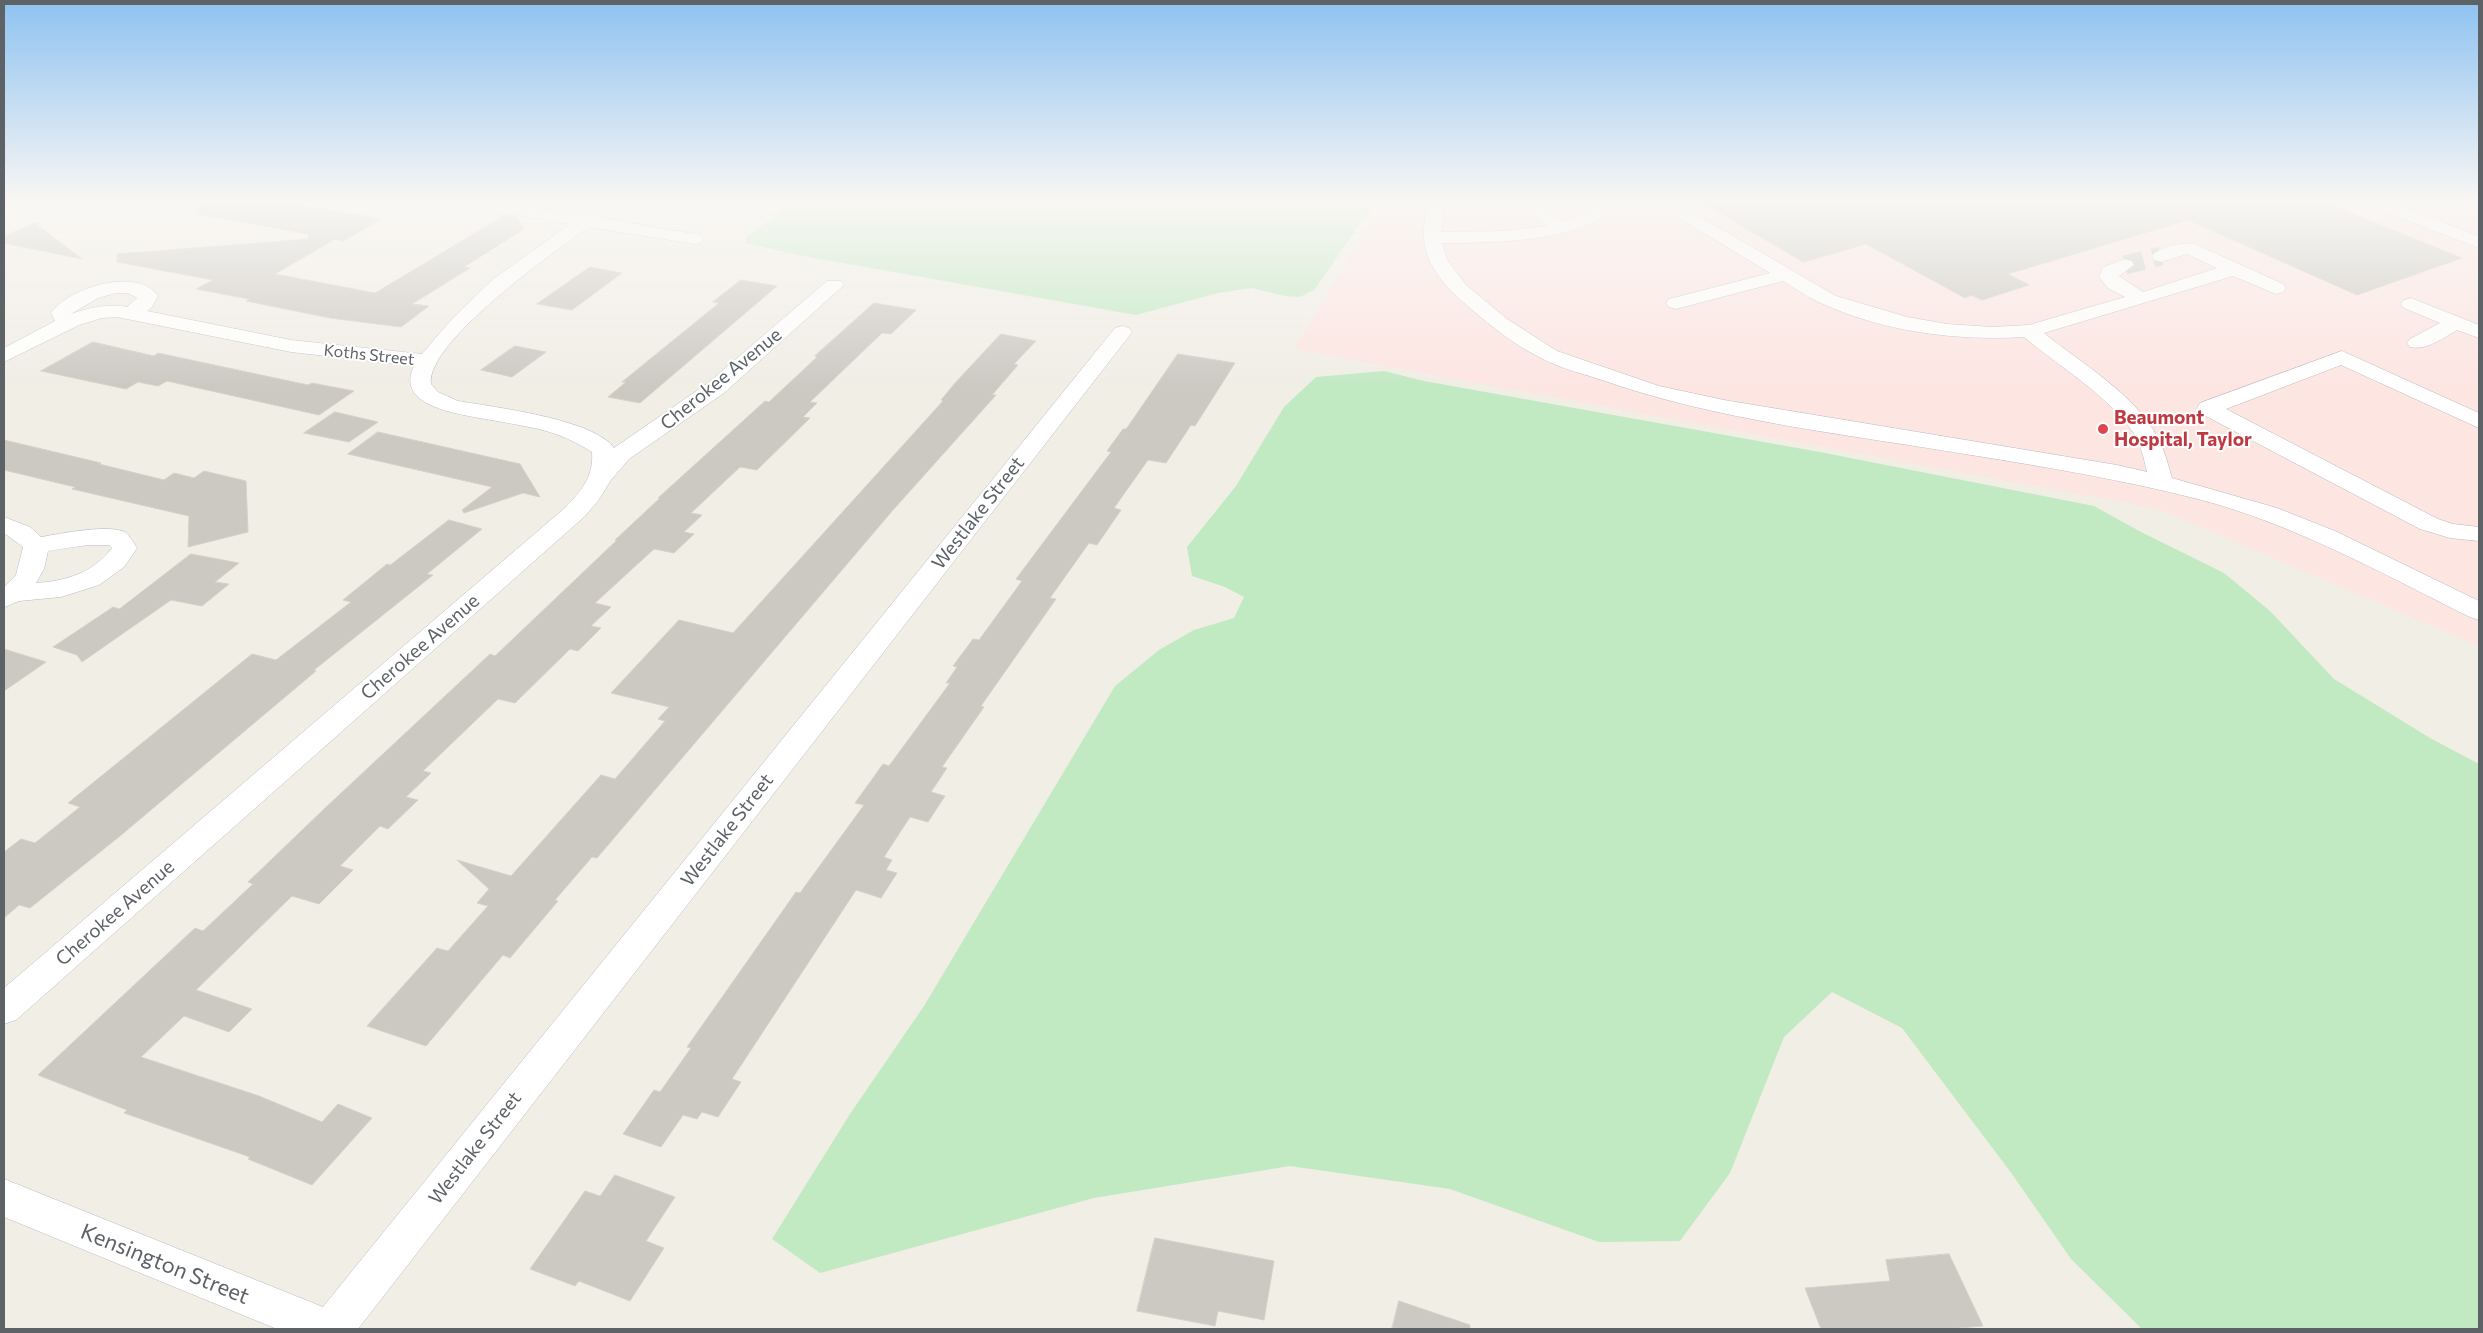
<!DOCTYPE html>
<style>
body{margin:0}
#map{position:relative;width:2483px;height:1333px;overflow:hidden;background:#f1eee6;font-family:Commissioner,sans-serif}
canvas{display:block}
.frame{position:absolute;inset:0;border:5px solid #5d6267;pointer-events:none}
</style>
<div id="map">
<canvas width="2483" height="1333"></canvas>
<div class="frame"></div>
</div>
<script>
const context = document.querySelector('canvas').getContext('2d');
context.lineJoin = 'round';
function paint(path, color) { context.fillStyle = color; context.fill(path, 'evenodd'); }
function strokePath(path, color, width, dash) { context.strokeStyle = color; context.lineWidth = width; context.lineCap = dash ? 'butt' : 'round'; context.setLineDash(dash || []); context.stroke(path); }
function label(font, color, halo, rows, align = 'center') {
  context.font = font + ' Commissioner,sans-serif'; context.lineWidth = 4; context.setLineDash([]); context.textBaseline = 'middle'; context.strokeStyle = halo; context.fillStyle = color; for (const [text, x, y, turn = 0] of rows) {
    context.save(); context.translate(x, y); context.rotate((+turn || 0) * Math.PI / 180); context.textAlign = isNaN(turn) ? turn : align; if (halo) context.strokeText(text, 0, 0); context.fillText(text, 0, 0); context.restore();
  }
}
paint(new Path2D(`
 M1383,201H2479V646L2159,509L1294,349Z`), '#fde5e2');
paint(new Path2D(`
 M796,201H1376L1315,289L1300,297L1285,296L1252,288L1218,293L1136,315L797,255L746,243V237Z
 M1384,371L1424,381L1825,453L2094,506L2139,531L2224,573L2270,611L2334,679L2430,738L2479,764V1329H2142L2071,1259L2012,1174L1902,1028L1832,992L1784,1037L1730,1173L1680,1241L1599,1242L1450,1189L1290,1166L1094,1198L820,1273L772,1239L850,1114L924,1006L1115,686L1159,650L1194,630L1234,618L1244,597L1225,587L1192,576L1187,547L1236,486L1284,407L1316,377Z`), '#c1e9c2');
const building = new Path2D(`
 M198,201H277L382,219L343,241L335,239L275,274L375,293L505,215L516,217L524,229L464,267L470,268L412,304L429,306L401,327L330,318L246,301L249,299L196,289L213,280L117,262V254L308,239V234L197,214Z
 M1699,201H2321L2462,258L2357,295L2188,220L2008,274L2029,285L1982,300L1971,295L1965,298L1866,244L1804,262Z
 M35,223L82,259L4,243V237Z
 M590,267L622,273L572,310L537,304Z
 M741,280L777,286L640,403L608,397L626,382H622L719,303L713,302Z
 M874,303L916,310L891,334L882,333L810,402L817,403L803,417L810,418L757,470L740,467L691,513L702,515L684,532L694,534L674,553L654,549L595,603L611,607L591,626L601,628L578,651L570,649L515,703L498,699L423,771L431,773L406,797L418,800L388,829L380,826L340,866L353,870L319,904L292,896L196,990L252,1009L229,1032L184,1016L141,1057L259,1096L322,1122L338,1104L372,1118L312,1185L248,1159L250,1157L124,1113L127,1110L38,1075L195,928L203,931L253,884L248,882L323,810L490,654L495,656L617,540H615L660,498H658L765,401L769,402L817,357L815,356Z
 M1001,334L1036,341L1014,364L1018,365L992,395H996L893,510L597,858L592,857L555,900L558,901L510,958L503,955L426,1046L367,1026L437,948L448,951L488,906L477,903L489,889L457,860L511,876L601,775L615,779L665,721L658,719L669,707L611,693L679,620L733,633L943,401L941,400L956,382Z
 M93,342L154,356L158,353L308,385L312,383L354,391L319,415L167,381L158,386L138,382L126,389L41,371Z
 M515,346L546,352L512,377L481,370Z
 M1178,354L1235,363L1195,426L1191,425L1166,463L1148,460L1114,508L1121,510L1097,545L1089,543L1050,598L1056,599L981,706L984,707L942,767L947,768L931,792L945,796L928,822L910,817L884,857L892,860L886,870L897,873L881,898L856,890L732,1079L741,1082L718,1117L702,1112L697,1119L683,1115L661,1147L623,1134L654,1090L660,1092L691,1048L687,1047L796,892L800,893L864,805L855,803L883,764L889,766L950,683H946L957,667L953,666L973,639L979,640L1022,581L1016,579L1111,452L1107,451L1123,429H1126Z
 M335,412L378,422L349,442L304,433Z
 M378,432L520,464L540,497L523,493L464,513L462,510L492,487L348,454Z
 M4,440L101,463L99,464L164,480L174,473L194,478L204,471L246,481L248,532L188,547L189,516L72,489L75,487L4,470Z
 M449,520L482,529L427,574L433,575L314,670L316,671L120,836L30,908L19,905L4,918V852L21,839L35,843L80,807L68,803L252,654L276,660L351,602L343,600L387,564L390,565Z
 M191,554L239,563L215,582L229,584L202,606L171,600L82,662L77,655L53,647L113,607L119,609Z
 M4,649L46,662L4,691Z
 M615,1175L675,1197L646,1241L664,1248L630,1301L579,1281L575,1286L530,1269L585,1191L600,1196Z
 M1155,1238L1274,1261L1264,1320L1218,1311L1215,1326L1137,1311Z
 M1949,1254L1983,1326L1947,1329H1821L1805,1288L1890,1281L1886,1260Z
 M1399,1301L1470,1325V1329H1392Z`);
paint(building, '#ccc9c3');
strokePath(building, '#d6d1c4', 1);
strokePath(new Path2D(`
 M2125,265L2161,256`), '#cccbc6', 19, [19, 10]);
const minor = new Path2D(`
 M15,201H39L36,205L4,218V206Z
 M452,201H495L583,215L604,201H625L602,218L695,234L701,235L704,239L701,243L695,244L589,227C556,250 425,343 431,384L438,392L458,401C493,407 594,419 614,448L708,383L827,281H841L844,285L724,393L629,459L611,480L598,501L584,517L16,1020L4,1024V988L566,507C582,490 594,476 592,452C575,441 558,434 539,429C519,425 499,421 479,418C454,413 395,405 414,366L291,352L117,317L102,318L79,325L4,362V348L55,321L51,313C68,288 137,266 158,296L152,307L147,311L291,340L422,354L452,319L492,280L570,224L461,206L455,205ZM116,293H128L137,298L127,307C108,303 89,308 71,314L98,298Z
 M1431,201H1449L1444,213L1441,232L1502,231L1548,226L1516,201H1537L1564,221L1586,211L1600,201H1621C1592,243 1488,243 1442,243L1448,261L1466,285L1507,319L1557,351L1659,386L1724,400L2117,465L2147,472C2144,459 2141,444 2133,432C2106,394 2060,367 2024,337C1957,341 1885,332 1823,304C1809,298 1796,289 1783,281L1676,309L1669,307L1666,303L1669,299L1770,273L1651,201H1673L1836,296L1907,317L1947,324L1992,327L2029,325L2125,297L2108,288L2099,277L2103,267L2125,259L2132,261L2134,265L2119,276L2143,292L2217,268L2187,254L2161,262L2154,260L2152,256C2158,247 2184,242 2195,244L2283,284L2286,288L2283,292L2276,294L2233,276L2044,333C2081,363 2136,395 2158,438C2165,451 2168,465 2172,478L2277,508L2335,531L2479,601V620L2470,617C2381,573 2294,524 2198,499C2123,480 2047,467 1971,455C1846,434 1718,421 1599,379C1580,373 1560,368 1543,359C1516,346 1492,327 1470,308C1435,279 1411,247 1431,201Z
 M2365,201H2390L2479,237V248L2368,205Z
 M2411,298L2479,325V338L2457,330C2443,338 2426,351 2410,347L2407,343L2410,339L2440,323L2404,308L2401,304L2404,300Z
 M1122,326L1129,328L1132,332L1129,336L358,1329H277L4,1217V1179L323,1307L1115,328Z
 M2342,351L2479,413V428L2341,365L2226,409L2438,519L2453,524L2479,527V541L2450,538L2420,529L2200,413L2197,408L2200,403Z
 M4,517L30,527L41,537C58,534 113,523 126,533C130,536 134,543 137,548L124,567L99,585L61,597L19,601L5,607L4,587L16,575L23,547L4,533ZM88,545H109L112,548C93,573 66,581 36,583L44,569L48,551Z`);
strokePath(minor, '#b8bbc0', 1);
paint(minor, '#fff');
const sky = context.createLinearGradient(0, 0, 0, 388);
sky.addColorStop(0, '#8ec2f1');
sky.addColorStop(0.52, '#f9f7f4');
sky.addColorStop(1, '#f9f7f400');
context.fillStyle = sky;
context.fillRect(0, 0, 2483, 388);
for (const [x, y, r, color] of [
 [2103,429,6,"#e0444e"]
]) { const dot = new Path2D(); dot.arc(x, y, r, 0, 2 * Math.PI); context.fillStyle = color; context.fill(dot); strokePath(dot, '#fff', 2); }
label('16px', '#5d6267', '#fff', [
 ["Koths Street",369,355,6]
]);
label('19px', '#5d6267', '#fff', [
 ["Cherokee Avenue",721,379,-39],
 ["Westlake Street",978,513,-52],
 ["Cherokee Avenue",420,647,-41],
 ["Westlake Street",727,830,-52],
 ["Cherokee Avenue",115,913,-41],
 ["Westlake Street",475,1148,-52]
]);
label('bold 19px', '#be3a42', '#fff', [
 ["Beaumont",2114,418],
 ["Hospital, Taylor",2114,440]
], 'left');
label('22px', '#5d6267', '#fff', [
 ["Kensington Street",165,1264,22]
]);
</script>
